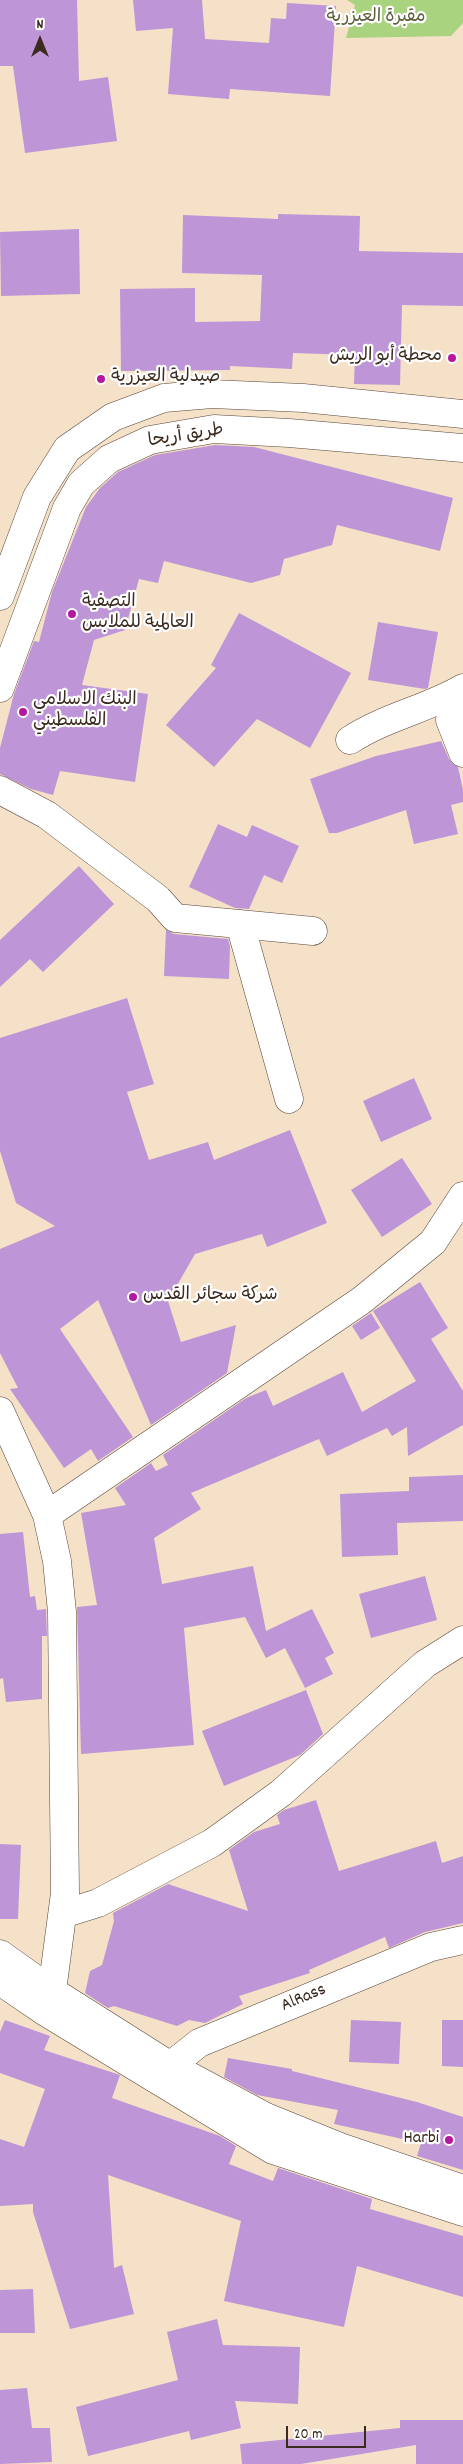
<!DOCTYPE html>
<meta charset="utf-8">
<style>
body{margin:0}
#map{position:relative;width:463px;height:2464px;overflow:hidden;background:#f5e1c8;font-family:Dekko,sans-serif}
canvas{display:block}
.north{position:absolute;left:15px;top:15px;width:50px;height:50px;-webkit-text-stroke:4px #fff;paint-order:stroke;rotate:0deg;font-size:14px;font-weight:700;line-height:20px;text-align:center;color:#3b2a1e}
.north::after{content:'';display:block;margin:auto;width:18px;height:22px;background:#3b2a1e;clip-path:polygon(50% 0,100% 100%,50% 72%,0 100%)}
.scale{position:absolute;left:286px;top:2426px;width:80px;height:22px;box-sizing:border-box;border:2px solid #3b2a1e;border-top:0;padding-left:6px;font-size:15px;line-height:18px;white-space:nowrap;color:#3b2a1e;-webkit-text-stroke:4px #fff;paint-order:stroke}
</style>
<div id="map">
<canvas width="463" height="2464"></canvas>
<div class="north">N</div>
<div class="scale">20 m</div>
</div>
<script>
const context = document.querySelector('canvas').getContext('2d');
context.lineJoin = 'round';
function paint(path, color) { context.fillStyle = color; context.fill(path, 'evenodd'); }
function strokePath(path, color, width, dash) { context.strokeStyle = color; context.lineWidth = width; context.lineCap = dash ? 'butt' : 'round'; context.setLineDash(dash || []); context.stroke(path); }
function label(font, color, halo, rows, align = 'center') {
  context.font = font + ' Dekko,"Playpen Sans Arabic",sans-serif'; context.lineWidth = 4.5; context.setLineDash([]); context.textBaseline = 'middle'; context.strokeStyle = halo; context.fillStyle = color; for (const [text, x, y, turn = 0] of rows) {
    context.save(); context.translate(x, y); context.rotate((+turn || 0) * Math.PI / 180); context.textAlign = isNaN(turn) ? turn : align; if (halo) context.strokeText(text, 0, 0); context.fillText(text, 0, 0); context.restore();
  }
}
paint(new Path2D(`
 M347,0H463V23L451,36L346,38L355,5Z`), '#a9d37f');
paint(new Path2D(`
 M0,0H77L79,81L108,77L117,141L25,153L13,66H0Z
 M133,0H202L205,39L269,43L271,18L286,19L287,3L336,6L330,96L230,89L229,99L168,94L173,28L136,31Z
 M278,214L360,216L359,251L463,253V306L402,305L400,385L354,384L355,355L293,353L292,369L230,366V370L121,371L120,289L195,288V322L260,321L262,275L182,273L183,215L278,219Z
 M79,229L80,294L1,296L0,232Z
 M215,445L254,447L453,498L440,551L337,525L332,545L284,559L280,575L251,583L164,561L158,583L139,579L125,630L94,640L82,685L148,694L135,782L60,771L53,795L31,789L0,774V748L14,694L34,641L39,642L52,592L86,507L100,488L118,472L155,455Z
 M239,613L351,673L310,748L257,719L214,767L166,725L216,668L211,665Z
 M378,622L438,632L428,688L425,689L368,680Z
 M441,741L449,759L458,767L463,790V802L451,805L458,834L414,844L406,810L337,833H329L310,779L376,756Z
 M218,824L247,837L252,825L299,846L282,883L264,875L249,909L235,908L189,887Z
 M79,866L114,904L43,972L30,959L0,987V940Z
 M166,930L174,934L228,939L230,946L229,979L164,976Z
 M127,998L154,1084L127,1092L149,1160L208,1142L214,1160L290,1130L327,1223L267,1247L262,1234L195,1254L168,1301L181,1342L236,1325L227,1373L151,1425L98,1300L60,1329L133,1437L98,1461L91,1449L64,1468L10,1389L18,1388L0,1353V1249L55,1226L16,1203L0,1151V1038Z
 M414,1078L432,1119L381,1142L363,1101Z
 M402,1158L432,1204L382,1237L351,1190Z
 M420,1282L448,1328L431,1339L463,1391V1425L408,1456L407,1427L392,1436L387,1428L327,1456L319,1439L191,1493L201,1509L154,1538L162,1584L253,1566L266,1631L312,1609L334,1653L325,1658L333,1674L305,1688L285,1648L266,1658L245,1617L184,1628L194,1745L81,1754L77,1607L97,1605L81,1513L126,1505L115,1488L151,1463L156,1471L168,1465L163,1455L246,1398L266,1390L273,1406L343,1372L362,1412L416,1381L373,1311Z
 M371,1313L380,1328L361,1340L352,1326Z
 M463,1475V1521L397,1523L398,1555L342,1557L340,1494L409,1491V1477Z
 M23,1532L30,1597L35,1596L37,1610L46,1609L47,1636H42V1699L6,1702L3,1678L0,1679V1534Z
 M425,1576L437,1620L371,1638L359,1594Z
 M306,1690L323,1734L300,1755L224,1786L202,1731Z
 M316,1800L339,1871L436,1841L442,1863L463,1856V1923L425,1932L389,1948L385,1937L309,1970L310,1973L239,1996L243,2004L205,2023L189,2020L177,2026L114,2006L108,2008L85,1993L90,1971L102,1965L114,1921L113,1913L168,1884L248,1911L229,1850L254,1832L280,1824L277,1815L284,1810Z
 M0,1844L21,1845L18,1919H0Z
 M5,2020L50,2036L44,2050L120,2075L112,2098L220,2136L236,2146L229,2164L273,2181L278,2168L372,2199L370,2209L463,2236V2297L357,2266L344,2327L224,2301L241,2221L108,2175L114,2268L122,2265L134,2314L70,2329L33,2212V2204L0,2206V2139L24,2147L45,2089L0,2073V2032Z
 M351,2020L401,2022L399,2064L349,2062Z
 M442,2020H463V2067L442,2066Z
 M228,2058L292,2069V2071L417,2102L463,2117V2170L417,2156L421,2143L334,2124L338,2110L257,2095L224,2077Z
 M33,2289L35,2333H0V2290Z
 M217,2319L223,2345L300,2347L298,2404L235,2401L241,2428L191,2440L189,2431L88,2456L76,2407L178,2380L167,2332Z
 M27,2388L32,2428H50L52,2462L0,2464V2390Z
 M400,2420H463V2464H416V2445L301,2464H242L240,2444L400,2428Z`), '#be95d6');
const minor = new Path2D(`
 M460,690L450,720L463,753
 M350,740C385,717 427,709 463,688
 M0,790L47,815L158,899L175,918L313,931
 M240,924L289,1099
 M0,1411L47,1515L57,1561L62,1612L65,1893L52,1991L45,2011
 M47,1515L362,1300L433,1242L463,1196
 M63,1914L98,1903L212,1843L281,1793L425,1664L463,1640
 M155,2078L199,2043L431,1947L463,1940`);
const major = new Path2D(`
 M0,596L37,497L67,449L113,417L164,398L212,394L303,398L463,414
 M0,688L67,508L81,484L109,459L150,440L214,429L289,433L463,448
 M0,1954L52,1991L169,2065L266,2117L340,2147L463,2189
 M0,1981L44,2011L273,2150L463,2212`);
strokePath(minor, '#574538', 29);
strokePath(major, '#574538', 29);
strokePath(minor, '#fff', 28);
strokePath(major, '#fff', 28);
for (const [x, y, r, color] of [
 [452,358,5,"#b5179e"],
 [101,379,5,"#b5179e"],
 [72,614,5,"#b5179e"],
 [23,712,5,"#b5179e"],
 [133,1297,5,"#b5179e"],
 [449,2140,5,"#b5179e"]
]) { const dot = new Path2D(); dot.arc(x, y, r, 0, 2 * Math.PI); context.fillStyle = color; context.fill(dot); strokePath(dot, '#fff', 2); }
label('18px', '#5c5d3b', '#fff', [
 ["مقبرة العيزرية",376,19]
]);
label('18px', '#3b2a1e', '#fff', [
 ["محطة أبو الريش",442,358,"right"],
 ["صيدلية العيزرية",111,379],
 ["التصفية",82,604],
 ["العالمية للملابس",82,625],
 ["البنك الاسلامي",33,702],
 ["الفلسطيني",33,723],
 ["شركة سجائر القدس",143,1297],
 ["Harbi",439,2140,"right"]
], 'left');
label('18px', '#3b2a1e', '#fff', [
 ["طريق أريحا",186,437,-9],
 ["AlRass",304,1999,-23]
]);
</script>
